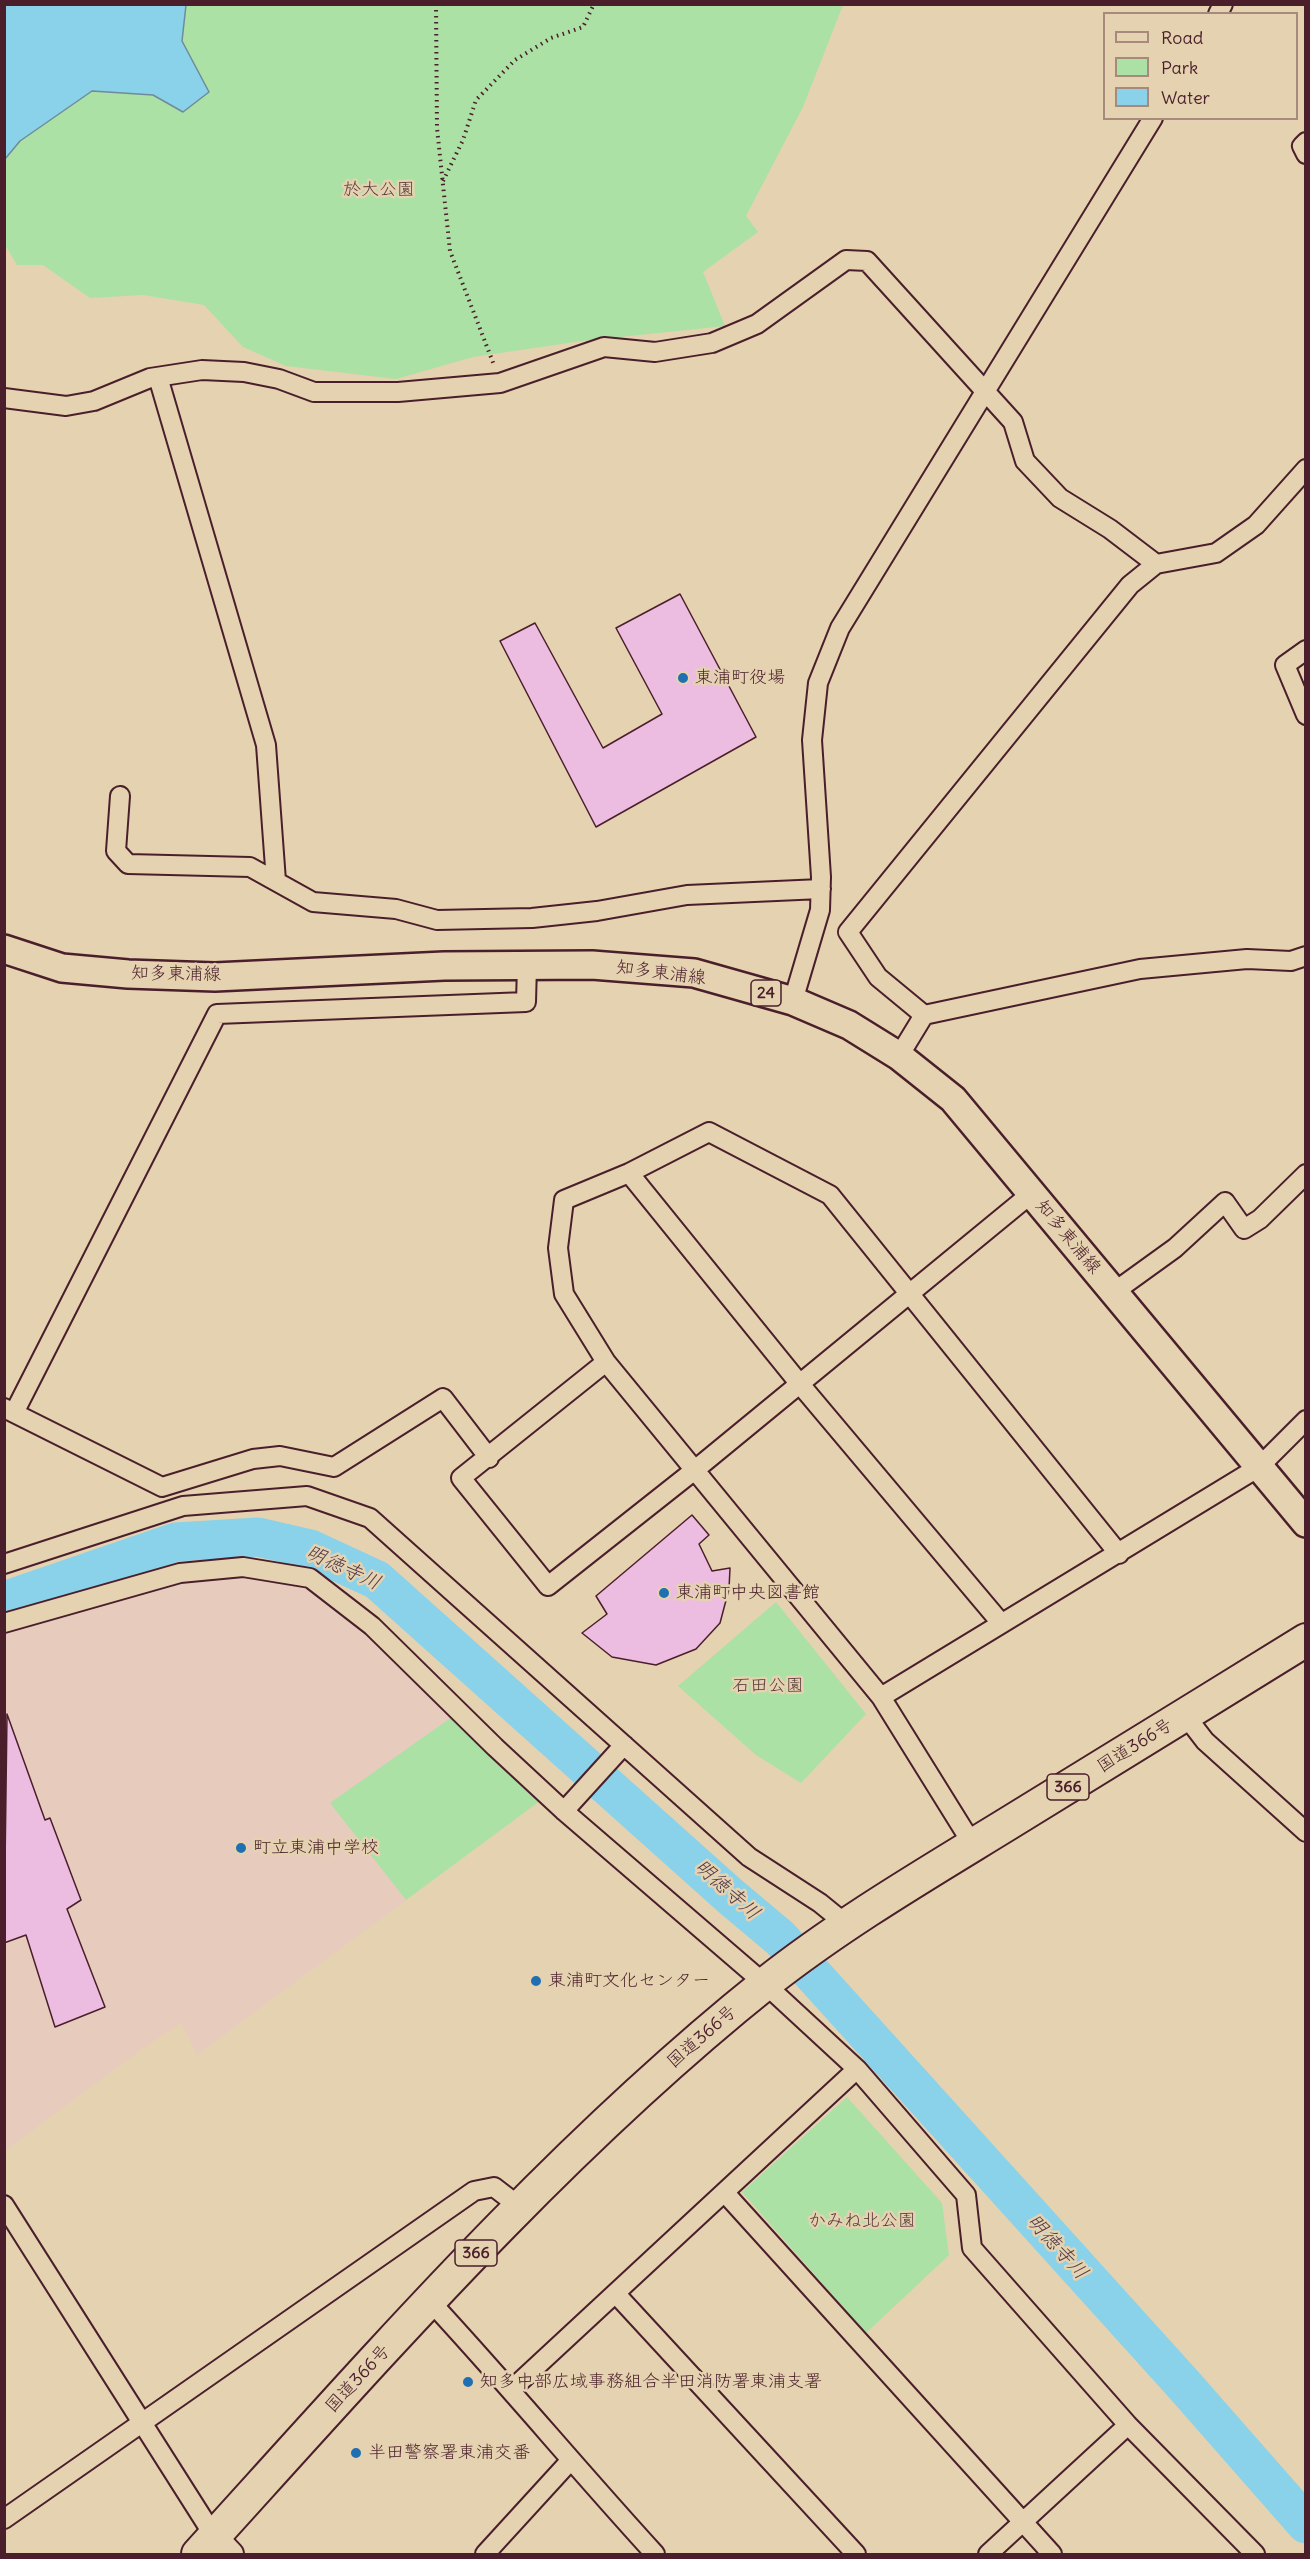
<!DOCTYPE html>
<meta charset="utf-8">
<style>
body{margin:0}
#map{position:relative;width:1310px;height:2559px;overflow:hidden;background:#e5d2b0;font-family:Delius,sans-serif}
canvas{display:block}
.frame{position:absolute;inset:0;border:6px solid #4a1f2b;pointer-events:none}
.legend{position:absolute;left:1103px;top:12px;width:195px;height:108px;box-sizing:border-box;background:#e5d2b0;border:2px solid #a78a7b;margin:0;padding:8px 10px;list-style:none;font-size:18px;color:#4a1f2b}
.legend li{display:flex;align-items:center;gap:12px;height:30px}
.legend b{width:30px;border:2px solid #a78a7b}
</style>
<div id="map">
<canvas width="1310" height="2559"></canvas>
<div class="frame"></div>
<ul class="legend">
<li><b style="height:8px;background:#e5d2b0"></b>Road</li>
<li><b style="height:16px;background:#abe1a4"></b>Park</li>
<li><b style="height:16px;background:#89d2e9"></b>Water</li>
</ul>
</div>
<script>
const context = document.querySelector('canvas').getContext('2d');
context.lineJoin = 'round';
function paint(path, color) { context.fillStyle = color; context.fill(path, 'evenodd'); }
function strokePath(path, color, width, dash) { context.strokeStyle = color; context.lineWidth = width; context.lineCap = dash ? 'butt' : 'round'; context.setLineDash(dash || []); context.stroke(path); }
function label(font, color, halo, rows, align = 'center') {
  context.font = font + ' Delius,"Klee One",sans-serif'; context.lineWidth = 5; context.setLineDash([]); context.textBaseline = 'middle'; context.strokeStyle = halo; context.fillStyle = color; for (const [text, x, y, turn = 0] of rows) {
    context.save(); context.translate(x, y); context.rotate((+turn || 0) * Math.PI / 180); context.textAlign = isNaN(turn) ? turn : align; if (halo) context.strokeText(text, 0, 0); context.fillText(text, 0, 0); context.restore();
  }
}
paint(new Path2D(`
 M180,1573L310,1578L548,1795L197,2055L181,2023L145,2047L5,2151V1623Z`), '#e7ccbe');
paint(new Path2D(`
 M4,5H843L803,107L746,216L758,232L703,272L725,326L582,341L473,357L396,379L286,366L243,347L204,305L143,295L90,298L43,265H17L4,243Z
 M776,1602L866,1714L801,1783L756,1755L678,1686Z
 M459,1712L548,1795L406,1900L330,1803Z
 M847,2097L942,2203L949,2255L866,2333L742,2192Z`), '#abe1a4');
const water = new Path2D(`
 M5,4L186,5L182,41L209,92L183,112L153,95L92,91L20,141L5,159Z`);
paint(water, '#89d2e9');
strokePath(water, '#708a9d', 1.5);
strokePath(new Path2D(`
 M4,1601L176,1542L258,1537L310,1549L377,1580L730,1896L780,1938L1184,2385L1306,2524`), '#89d2e9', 39);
const building = new Path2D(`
 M680,594L756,737L596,827L500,641L535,623L603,748L662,714L616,628Z
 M692,1515L709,1535L699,1544L712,1571L730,1568L729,1589L720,1623L696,1649L656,1665L612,1657L582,1633L607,1614L596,1596Z
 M7,1714L45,1820L50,1818L81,1900L67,1909L105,2007L55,2027L26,1935L4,1943Z`);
paint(building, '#ecbde0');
strokePath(building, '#4a1f2b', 1.5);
const street = new Path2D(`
 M1218,14L1223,4
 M1306,142L1302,146L1306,154
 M158,377L266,745L276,881
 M4,398L66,406L94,401L150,378L202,370L244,372L279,379L314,392H398L500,383L604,347L655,352L712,343L757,324L846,260L867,261L1013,422L1025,461L1060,498L1110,529L1156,564
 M1306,650L1285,665L1306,715
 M120,796L116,851L128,864L250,867L313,902L396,909L437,920L532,918L597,911L687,895L821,889
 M793,1001L820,910L821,877L812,740L818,683L840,628L1153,118
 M924,1015L878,977L848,932L1130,585L1156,564L1216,553L1256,525L1306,469
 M899,1056L924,1015L1140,969L1247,959L1291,961L1306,956
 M629,1173L799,1383L1001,1623
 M1114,1292L1175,1248L1225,1202L1244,1229L1260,1219L1306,1174
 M606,1362L461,1478L548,1586L696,1469L1032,1193
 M4,1408L162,1487L253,1459L280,1456L334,1467L443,1398L489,1458
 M14,1413L217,1014L526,1002L527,965
 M4,1564L183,1506L307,1496L370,1518L749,1857L820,1903L847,1925
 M4,1623L180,1573L243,1567L310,1578L372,1626L495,1747L564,1811L765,1984L857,2069L966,2195L972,2248L1128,2425L1255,2554
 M881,1697L1259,1467L1306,1420
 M1185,1715L1205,1741L1306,1832
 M564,1811L624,1745
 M973,1845L881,1697L606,1362L564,1294L558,1248L564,1200L629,1173L709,1132L830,1195L1119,1554
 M725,2193L1052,2554
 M4,2205L214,2536
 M616,2294L856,2554
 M430,2301C507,2384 579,2471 655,2554
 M512,2389L857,2069
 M4,2519L474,2191L494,2187L520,2207
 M485,2554L570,2461
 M988,2554L1128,2425`);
const secondary = new Path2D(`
 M214,2536L231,2554`);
const primary = new Path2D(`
 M4,949L62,968L128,974L215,977L444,966L592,965L694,973L793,1001L849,1025L899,1056L953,1099L1306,1523`);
const highway = new Path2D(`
 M198,2554C378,2356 556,2151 766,1983C842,1923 926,1874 1009,1823C1108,1763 1207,1701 1306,1640`);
strokePath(street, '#4a1f2b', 22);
strokePath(secondary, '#4a1f2b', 28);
strokePath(primary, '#4a1f2b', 32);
strokePath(highway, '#4a1f2b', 36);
strokePath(new Path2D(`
 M436,4L437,128L450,251L494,365
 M443,181L463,140L476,100L515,60L551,38L583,27L594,4`), '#4a1f2b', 4, [1.5, 4.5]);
strokePath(street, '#e5d2b0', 18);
strokePath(secondary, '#e5d2b0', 24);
strokePath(primary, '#e5d2b0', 27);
strokePath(highway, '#e5d2b0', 32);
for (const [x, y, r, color] of [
 [683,678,6,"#1f6fb2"],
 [664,1593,6,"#1f6fb2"],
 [241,1848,6,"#1f6fb2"],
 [536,1981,6,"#1f6fb2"],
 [468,2382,6,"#1f6fb2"],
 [356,2453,6,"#1f6fb2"]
]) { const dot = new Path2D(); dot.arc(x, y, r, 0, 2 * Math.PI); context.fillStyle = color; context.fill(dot); strokePath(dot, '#e5d2b0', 2); }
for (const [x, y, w] of [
 [766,993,30],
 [1068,1787,42],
 [476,2253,42]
]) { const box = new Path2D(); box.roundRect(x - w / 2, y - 13, w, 26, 4.5); context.fillStyle = '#e5d2b0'; context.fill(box); strokePath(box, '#4a1f2b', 1.5); }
label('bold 16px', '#4a1f2b', null, [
 ["24",766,993],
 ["366",1068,1787],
 ["366",476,2253]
]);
label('18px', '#593c3d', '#e5d2b0', [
 ["於大公園",379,190],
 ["石田公園",768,1686],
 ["かみね北公園",862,2221]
]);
label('18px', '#4a1f2b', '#e5d2b0', [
 ["東浦町役場",695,678],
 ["東浦町中央図書館",676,1593],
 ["町立東浦中学校",253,1848],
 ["東浦町文化センター",548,1981],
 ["知多中部広域事務組合半田消防署東浦支署",480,2382],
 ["半田警察署東浦交番",368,2453]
], 'left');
label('18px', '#4a1f2b', '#e5d2b0', [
 ["知多東浦線",661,973,7],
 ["知多東浦線",176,974,1],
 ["知多東浦線",1068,1237,50],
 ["国道366号",1135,1746,-32],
 ["国道366号",702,2037,-41],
 ["国道366号",358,2379,-47]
]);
label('italic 20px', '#533a48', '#e5d2b0', [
 ["明徳寺川",343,1568,25],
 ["明徳寺川",727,1890,42],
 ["明徳寺川",1057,2247,48]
]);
</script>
